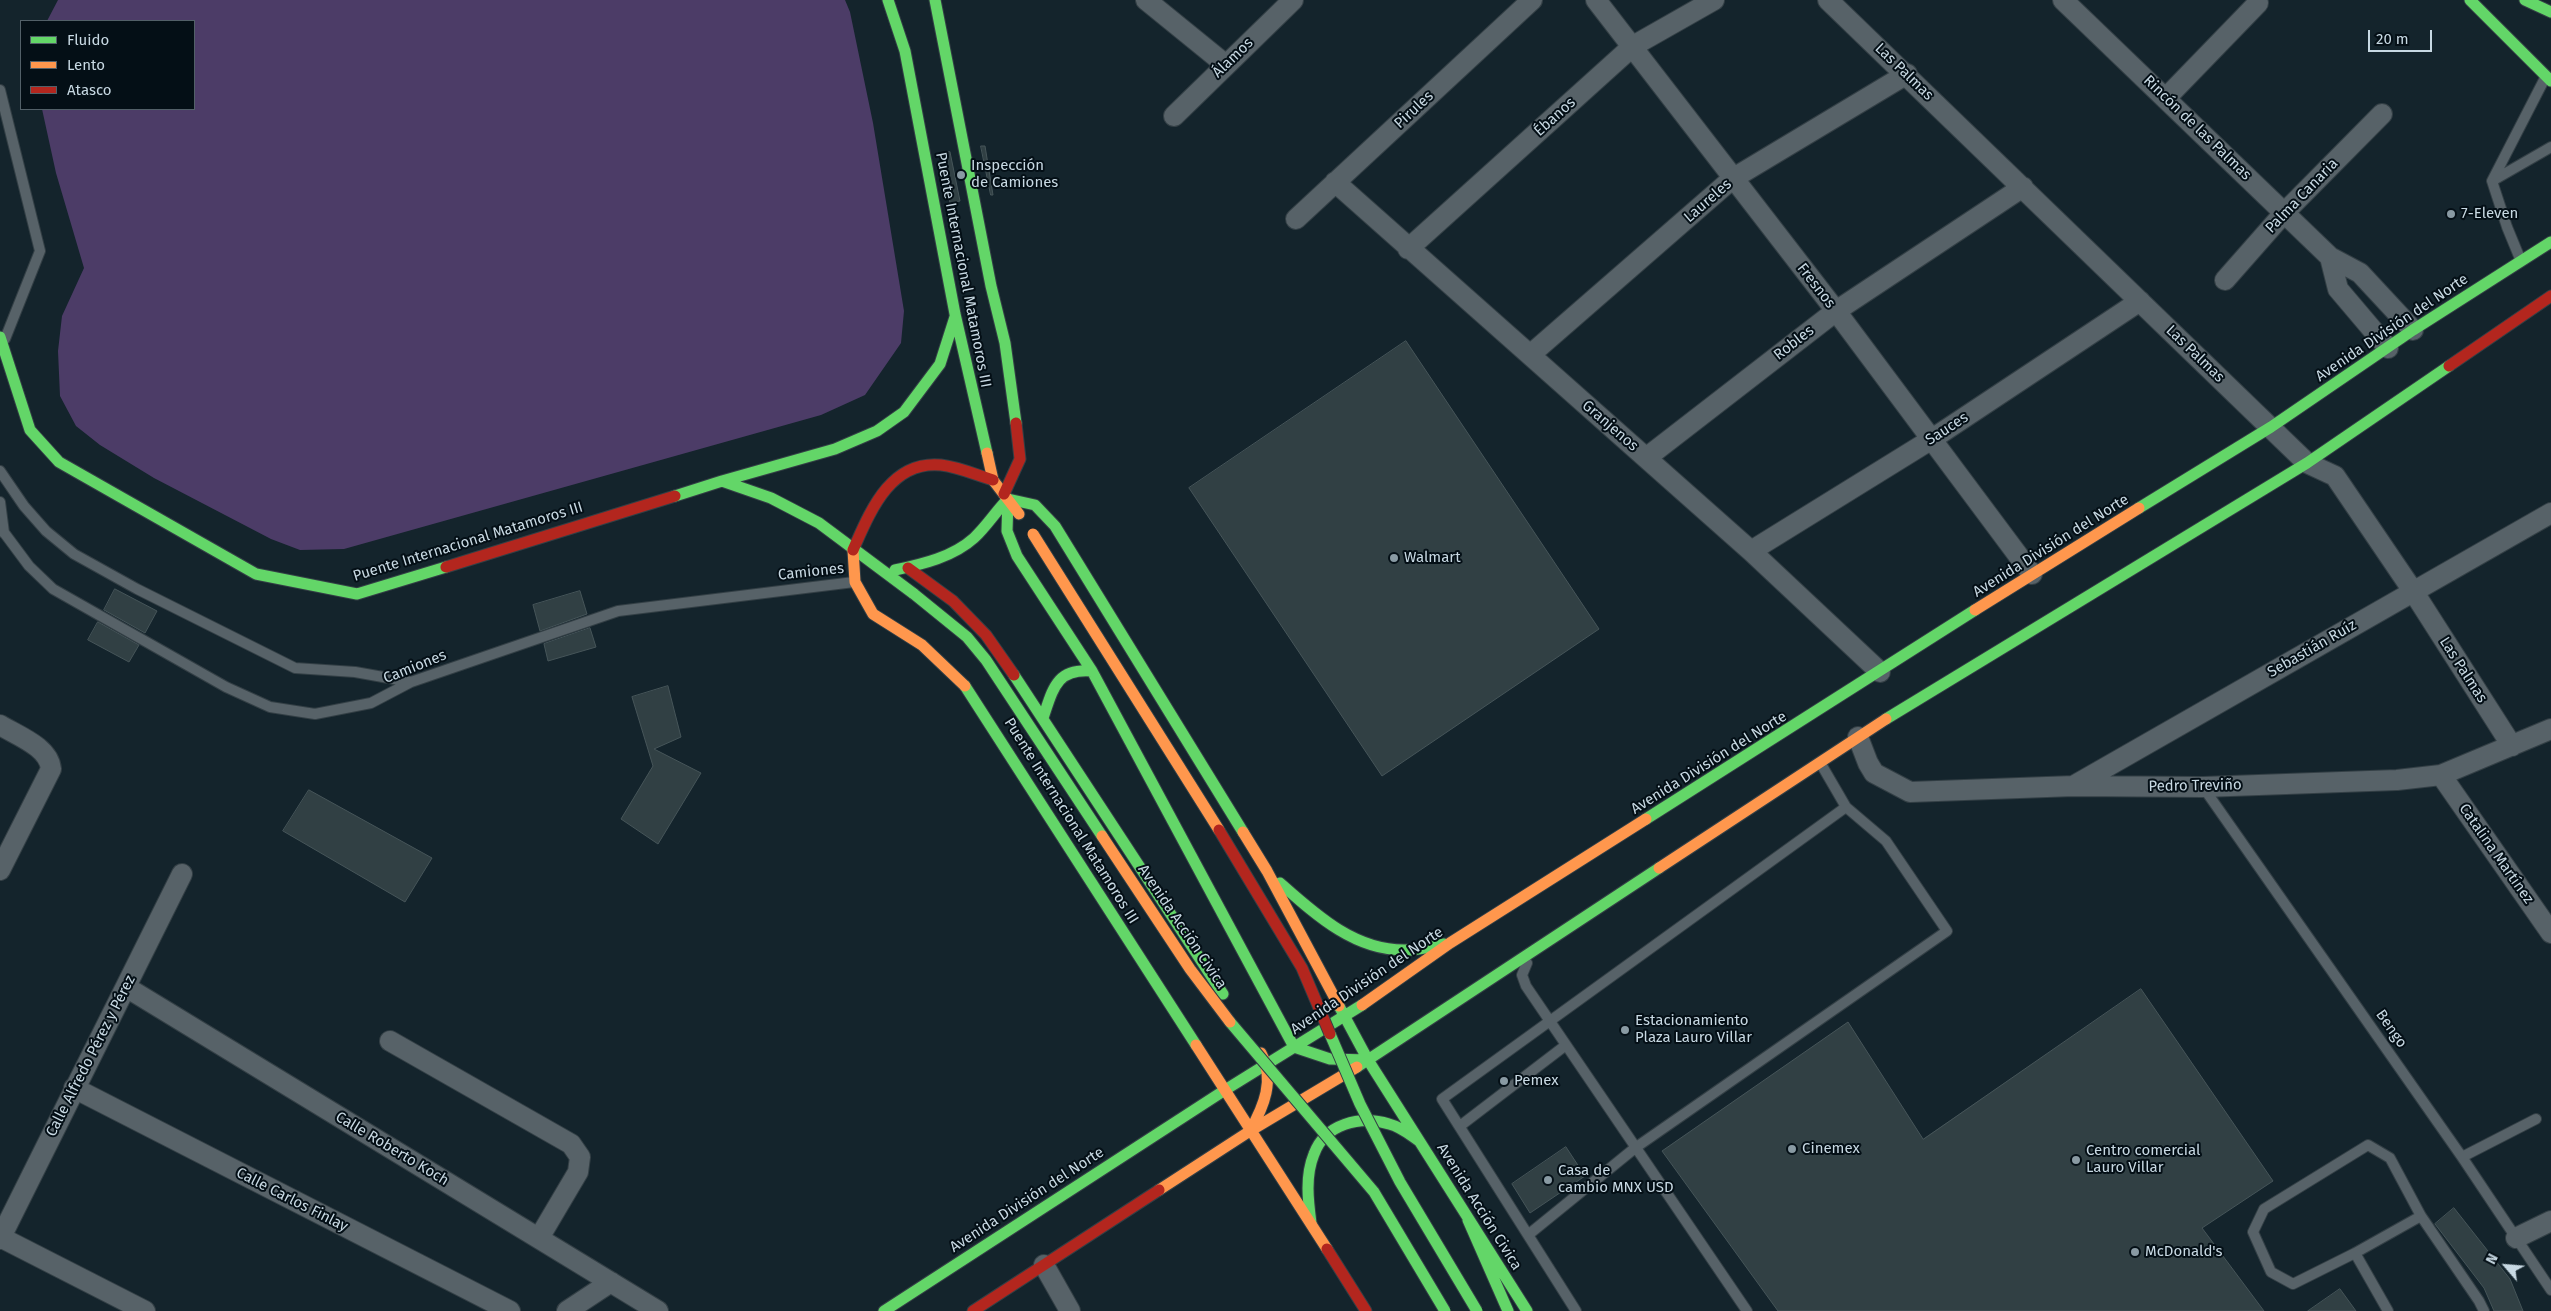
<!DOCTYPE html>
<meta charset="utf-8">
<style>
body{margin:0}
#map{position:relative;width:2551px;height:1311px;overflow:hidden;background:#14242c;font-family:"Fira Sans",sans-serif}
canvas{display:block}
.legend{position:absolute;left:20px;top:20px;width:175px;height:90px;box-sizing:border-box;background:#040f16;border:1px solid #526068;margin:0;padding:6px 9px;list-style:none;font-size:15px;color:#c8d9e3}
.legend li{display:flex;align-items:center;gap:10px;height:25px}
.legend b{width:25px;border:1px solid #526068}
.north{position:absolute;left:2481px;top:1241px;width:50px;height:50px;-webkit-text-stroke:4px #040f16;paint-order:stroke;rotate:297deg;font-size:14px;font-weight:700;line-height:20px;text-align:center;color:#c8d9e3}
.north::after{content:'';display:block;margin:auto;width:18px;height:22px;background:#c8d9e3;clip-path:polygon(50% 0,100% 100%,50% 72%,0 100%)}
.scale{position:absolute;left:2368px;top:30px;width:64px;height:22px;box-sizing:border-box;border:2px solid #c8d9e3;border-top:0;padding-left:6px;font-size:15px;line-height:18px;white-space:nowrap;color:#c8d9e3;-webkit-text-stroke:4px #040f16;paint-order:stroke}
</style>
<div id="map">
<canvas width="2551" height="1311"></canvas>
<ul class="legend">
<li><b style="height:6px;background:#63d668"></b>Fluido</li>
<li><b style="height:6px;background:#ff974d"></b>Lento</li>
<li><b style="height:6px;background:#b3261e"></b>Atasco</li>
</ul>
<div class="north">N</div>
<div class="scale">20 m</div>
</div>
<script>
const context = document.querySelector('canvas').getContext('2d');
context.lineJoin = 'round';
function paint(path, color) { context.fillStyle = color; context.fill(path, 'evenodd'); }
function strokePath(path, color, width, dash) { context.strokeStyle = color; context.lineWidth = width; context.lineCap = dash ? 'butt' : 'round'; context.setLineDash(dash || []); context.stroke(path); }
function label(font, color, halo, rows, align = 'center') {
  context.font = font + ' "Fira Sans",sans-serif'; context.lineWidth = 4; context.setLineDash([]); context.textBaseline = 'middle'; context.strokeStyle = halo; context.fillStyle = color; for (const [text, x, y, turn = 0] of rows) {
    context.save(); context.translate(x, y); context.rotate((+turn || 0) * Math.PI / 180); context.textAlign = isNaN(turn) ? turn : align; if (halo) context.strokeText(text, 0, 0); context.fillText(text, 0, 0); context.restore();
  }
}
paint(new Path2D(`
 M58,0H845L850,12L873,123L904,311L901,343L865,395L821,415L344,549L300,550L271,539L154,478L100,445L76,426L60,396L58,351L62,316L84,268L56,173L42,109H194V21H47Z`), '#4c3c67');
const building = new Path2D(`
 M981,146H985L993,195H991Z
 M950,152L960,201L950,203L940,154Z
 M1406,341L1599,629L1382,776L1189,488Z
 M115,589L157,611L145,633L104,610Z
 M580,591L587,614L540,631L533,605Z
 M98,622L139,645L129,662L88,640Z
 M590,628L596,647L548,661L544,644Z
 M668,686L681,737L654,749L701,773L658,844L621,819L653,766L632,697Z
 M309,790L432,858L405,902L283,831Z
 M2141,989L2273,1181L2202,1228L2264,1311H1778L1662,1151L1848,1022L1923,1139Z
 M1566,1147L1585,1176L1530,1213L1512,1184Z
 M2454,1208L2510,1279L2523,1311H2494L2484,1288L2435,1224Z
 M2340,1289L2356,1311H2308Z`);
paint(building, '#314044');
strokePath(building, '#465559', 1);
const lane = new Path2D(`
 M0,90L40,251L5,339
 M2492,181L2551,147
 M2521,261L2507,227L2492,181L2545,78
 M0,471L24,506L46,531L74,554L137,589L295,668L355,672L411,682
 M0,502L4,533
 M0,527L29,566L53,589L226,687L270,707L315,714L371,703L411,682L618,611L854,582
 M2203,787L2462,1157L2551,1290
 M1527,963L1522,975L1526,986L1747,1311
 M1460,1126L1566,1045
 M2462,1157L2536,1119
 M2421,1216L2355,1253L2293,1284L2271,1272L2253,1232L2264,1209L2368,1145L2390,1158L2421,1216L2479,1301L2484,1311
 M1528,1235L1635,1148L1947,931L1886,841L1846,807L1821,764
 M2355,1253L2388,1311
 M1576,1311L1442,1099L1846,807`);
const street = new Path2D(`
 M1146,0L1226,65
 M1596,0L1836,311L2032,574
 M1828,0L2307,463L2335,476L2413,591L2512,746
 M2063,0L2330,257L2360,273L2413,330
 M2167,97L2258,3
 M1174,116L1293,0
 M1335,182L1751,551L1880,672
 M1296,219L1532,0
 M1408,249L1633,46L1714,0
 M2330,257L2338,289L2388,348
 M2225,280L2284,213L2382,114
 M1530,355L1732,179L1907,74
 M1646,458L1836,311L2023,187
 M1751,551L1932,439L2140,301
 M0,725C18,736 49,747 51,769L0,870
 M1858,737L1868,763L1874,773L1910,792L2074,786L2203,787L2397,780L2441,775L2551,729
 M2441,775L2551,933
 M2075,785L2551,513
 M126,987L658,1311
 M390,1041L571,1144L580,1157L578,1172L539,1238
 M74,1088L510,1311
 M0,1237L145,1311
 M2516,1238L2551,1221
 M0,1239L182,874
 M1044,1265L1070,1311
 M567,1311L611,1282`);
const fast = new Path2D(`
 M888,0L905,51L955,314L987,453
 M935,0L991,286L1005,343L1016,423
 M2470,0L2551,81
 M2525,0L2551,12
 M0,337L30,430L59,462L256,574L357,594L446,567
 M722,481L835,449L877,431L904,412L940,364L955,317
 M675,496L722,481L771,498L819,523L914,594
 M1008,499L1035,505L1055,526L1243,832
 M1008,499L1007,531L1017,556L1092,671L1294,1047L1330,1059L1368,1060
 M2139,508L2271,427L2413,330L2551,242
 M895,570C923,564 953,557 974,538C987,526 996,511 1008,499
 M1014,675L1223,994
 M965,686L1196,1045
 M1043,718C1053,689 1056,668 1092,671
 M1886,719L2307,463L2449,366
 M1646,819L1975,610
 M1280,883C1316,915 1355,951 1406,950C1419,950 1432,946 1444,944
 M1339,1006L1368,1060L1527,1311
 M1357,1067L1659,868
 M1468,1220L1508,1311
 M1311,1223C1308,1200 1305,1176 1314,1154C1325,1124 1360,1115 1389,1124C1401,1127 1409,1134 1419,1141
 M884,1311L1225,1090L1362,1005`);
const slow = new Path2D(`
 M987,453L993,480L1019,514
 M853,550L855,582L873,614L922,645L965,686
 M1975,610L2139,508
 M1243,832L1267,871L1339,1006
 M1659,868L1886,719
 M1362,1005L1450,943L1646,819
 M1196,1045L1327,1249
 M1250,1131C1264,1106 1275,1080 1261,1053
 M1159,1190L1250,1131L1357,1067`);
const jam = new Path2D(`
 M2449,366L2551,296
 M1004,494L1020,459L1016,423
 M853,550C870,512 890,460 941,465C959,467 976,475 993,480
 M446,567L675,496
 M908,568L953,601L986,635L1014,675
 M1327,1249L1366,1311
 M973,1311L1159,1190`);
strokePath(lane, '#333f45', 12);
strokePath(street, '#333f45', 22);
strokePath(fast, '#333f45', 13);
strokePath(slow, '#333f45', 13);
strokePath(jam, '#333f45', 13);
strokePath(lane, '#576268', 10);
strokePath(street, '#576268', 20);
strokePath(fast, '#63d668', 11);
strokePath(slow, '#ff974d', 11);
strokePath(jam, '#b3261e', 11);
const fastBridge = new Path2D(`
 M914,594L967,637L986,660L1102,836
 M1230,1022L1374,1192L1445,1311
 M1330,1034L1360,1104L1400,1182L1477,1311`);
const slowBridge = new Path2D(`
 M1033,534L1219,830
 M1102,836L1190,969L1230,1022`);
const jamBridge = new Path2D(`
 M1219,830L1302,968L1330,1034`);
strokePath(fastBridge, '#333f45', 13, []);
strokePath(slowBridge, '#333f45', 13, []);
strokePath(jamBridge, '#333f45', 13, []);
strokePath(fastBridge, '#63d668', 11);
strokePath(slowBridge, '#ff974d', 11);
strokePath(jamBridge, '#b3261e', 11);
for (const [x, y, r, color] of [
 [961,175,5,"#899aa3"],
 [2451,214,5,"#899aa3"],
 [1394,558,5,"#899aa3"],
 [1625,1030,5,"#899aa3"],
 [1504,1081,5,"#899aa3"],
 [1792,1149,5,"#899aa3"],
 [2076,1160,5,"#899aa3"],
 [1548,1180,5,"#899aa3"],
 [2135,1252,5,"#899aa3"]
]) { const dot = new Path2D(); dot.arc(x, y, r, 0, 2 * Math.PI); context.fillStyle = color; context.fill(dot); strokePath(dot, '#040f16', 2); }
label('15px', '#c8d9e3', '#040f16', [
 ["Álamos",1233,58,-44],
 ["Las Palmas",1904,72,44],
 ["Pirules",1414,110,-43],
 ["Ébanos",1555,117,-42],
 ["Rincón de las Palmas",2197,128,44],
 ["Palma Canaria",2302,196,-46],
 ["Laureles",1708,201,-41],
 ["Puente Internacional Matamoros III",963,270,79],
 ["Fresnos",1816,286,52],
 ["Avenida División del Norte",2392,328,-34],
 ["Robles",1794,343,-38],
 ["Las Palmas",2195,354,44],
 ["Granjenos",1610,426,41],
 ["Sauces",1947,429,-33],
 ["Puente Internacional Matamoros III",468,542,-17],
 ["Avenida División del Norte",2051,546,-32],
 ["Camiones",811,572,-6],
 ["Sebastián Ruíz",2312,649,-30],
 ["Camiones",415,667,-22],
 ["Las Palmas",2463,670,57],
 ["Avenida División del Norte",1709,763,-32],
 ["Pedro Treviño",2195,786,-1],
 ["Puente Internacional Matamoros III",1071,821,58],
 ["Catalina Martínez",2496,854,55],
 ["Avenida Acción Civica",1182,927,56],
 ["Avenida División del Norte",1367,981,-34],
 ["Bengo",2391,1029,55],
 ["Calle Alfredo Pérez y Pérez",91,1056,-63],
 ["Calle Roberto Koch",392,1149,31],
 ["Calle Carlos Finlay",292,1200,27],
 ["Avenida División del Norte",1027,1200,-33],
 ["Avenida Acción Civica",1479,1207,58]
]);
label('15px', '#c8d9e3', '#040f16', [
 ["Inspección",971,166],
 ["de Camiones",971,183],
 ["7-Eleven",2461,214],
 ["Walmart",1404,558],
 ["Estacionamiento",1635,1021],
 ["Plaza Lauro Villar",1635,1038],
 ["Pemex",1514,1081],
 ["Cinemex",1802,1149],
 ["Centro comercial",2086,1151],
 ["Lauro Villar",2086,1168],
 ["Casa de",1558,1171],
 ["cambio MNX USD",1558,1188],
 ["McDonald's",2145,1252]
], 'left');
</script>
